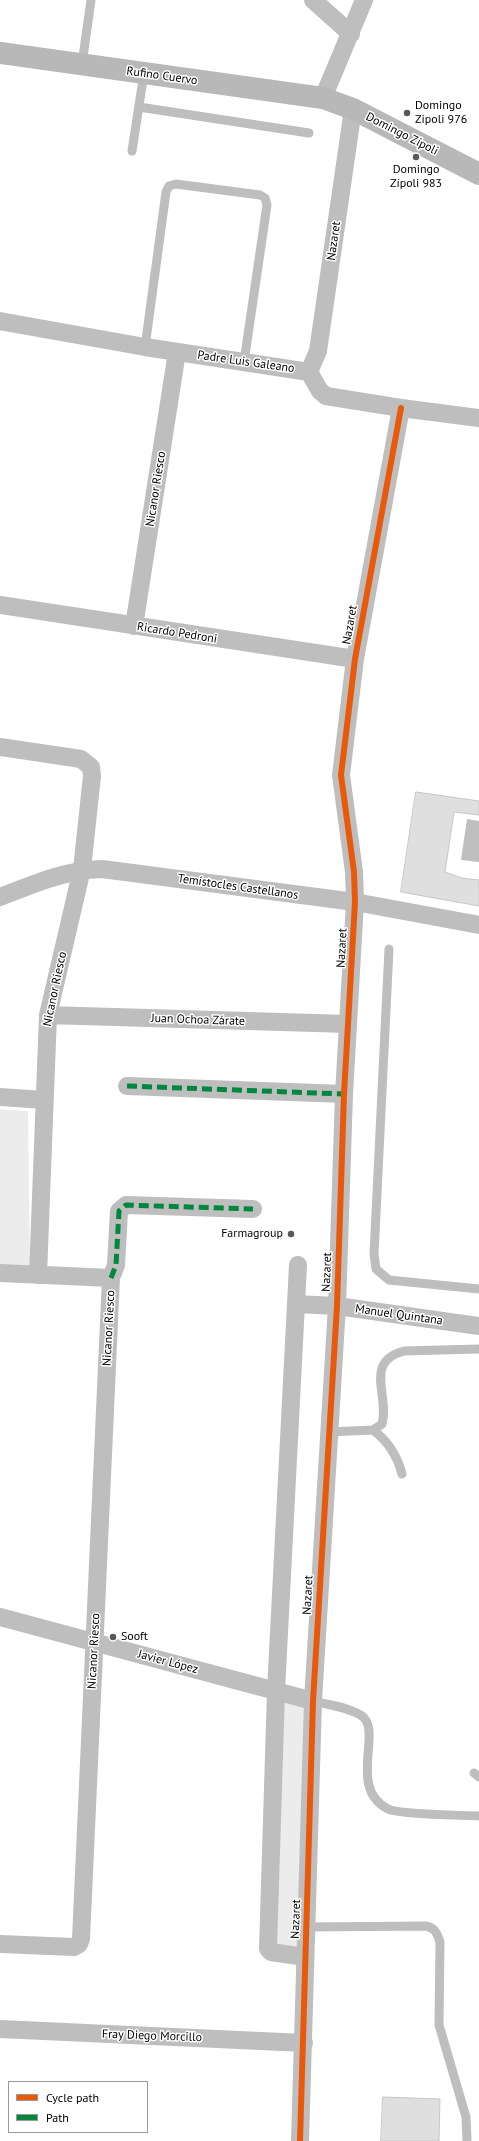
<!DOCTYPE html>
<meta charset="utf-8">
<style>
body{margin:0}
#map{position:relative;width:479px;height:2141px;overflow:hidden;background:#fff;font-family:"PT Sans",sans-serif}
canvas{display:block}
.legend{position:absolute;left:8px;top:2081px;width:140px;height:52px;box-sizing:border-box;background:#fff;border:1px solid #999;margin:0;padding:5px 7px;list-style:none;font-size:12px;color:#000}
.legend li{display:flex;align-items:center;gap:8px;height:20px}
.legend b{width:20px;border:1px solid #999}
</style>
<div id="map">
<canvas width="479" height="2141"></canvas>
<ul class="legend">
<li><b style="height:5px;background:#e8590c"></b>Cycle path</li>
<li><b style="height:5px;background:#00873e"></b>Path</li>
</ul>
</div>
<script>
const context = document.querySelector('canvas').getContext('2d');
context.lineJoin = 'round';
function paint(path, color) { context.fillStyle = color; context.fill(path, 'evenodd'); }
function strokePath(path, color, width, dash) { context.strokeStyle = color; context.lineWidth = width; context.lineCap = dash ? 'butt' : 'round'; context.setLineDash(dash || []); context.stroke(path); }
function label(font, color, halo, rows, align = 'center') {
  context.font = font + ' "PT Sans",sans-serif'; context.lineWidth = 3; context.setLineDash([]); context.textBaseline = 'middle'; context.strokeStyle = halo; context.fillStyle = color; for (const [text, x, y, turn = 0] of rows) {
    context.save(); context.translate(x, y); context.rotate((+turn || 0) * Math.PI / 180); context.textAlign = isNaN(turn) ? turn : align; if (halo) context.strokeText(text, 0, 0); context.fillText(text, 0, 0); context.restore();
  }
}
paint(new Path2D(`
 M0,1109L28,1111L30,1267L0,1265Z
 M284,1702L305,1707L298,1951L273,1943Z`), '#ececec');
paint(new Path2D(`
 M467,819L479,821V862L461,860Z`), '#bfbfbf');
const building = new Path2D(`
 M416,792L479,801V815L454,812L445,872L462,878L479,880V906L401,892Z
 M383,2097L440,2099L439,2141H381Z`);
paint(building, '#dfdfdf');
strokePath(building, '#c7c7c7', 1);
strokePath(new Path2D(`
 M82,64L91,0
 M139,107L309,133
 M132,151L144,73
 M145,347L166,192L169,186L176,184L260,195L265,198L267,205L244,362
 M389,949L374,1254L376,1269L389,1280L479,1289
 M373,1430C388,1441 397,1455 402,1474
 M328,1432L373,1430L382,1424C390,1396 363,1362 404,1351L479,1349
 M313,1701C328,1705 349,1707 362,1716C383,1731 347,1788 388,1809C400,1815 462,1815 479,1816
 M474,1773L479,1777
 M307,1927L426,1926C435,1928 437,1933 440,1942L439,2025L466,2117L467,2141`), '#bebebe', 9);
strokePath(new Path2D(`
 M313,0L351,34
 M323,98L364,0
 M0,321L145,347L309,372
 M309,372L318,351L353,109
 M309,372L320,391L326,396L401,408L479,418
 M0,605L355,659
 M134,626L177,352
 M0,747L81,759L91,767L92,776L82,869L48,1015L38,1275
 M0,897C34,884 65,870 102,869L355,902L479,925
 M48,1015L348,1024
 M127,1086L344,1094
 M0,1097L44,1100
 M298,1265L276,1691L268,1949L271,1952L305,1957
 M0,1273L111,1278
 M296,1304L337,1306L479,1326
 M0,1617L313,1701
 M0,1944L74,1947L79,1944L81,1939L111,1278L116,1265L119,1211L126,1205L253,1209
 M0,2029L304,2043
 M300,2141L313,1701L337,1306L344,1094L355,902L354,872L341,775L355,659L401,408`), '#bebebe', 18);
strokePath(new Path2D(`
 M0,53L323,98L353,109L479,174`), '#b8b8b8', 22);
strokePath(new Path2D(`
 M127,1086L344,1094
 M111,1278L116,1265L119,1211L126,1205L253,1209`), '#00873e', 5, [10, 5]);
strokePath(new Path2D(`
 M300,2141L313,1701L337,1306L344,1094L355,902L354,872L341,775L355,659L401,408`), '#e8590c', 6);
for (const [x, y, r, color] of [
 [407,113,4,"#595959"],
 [416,157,4,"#595959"],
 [291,1234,4,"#595959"],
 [113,1637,4,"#595959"]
]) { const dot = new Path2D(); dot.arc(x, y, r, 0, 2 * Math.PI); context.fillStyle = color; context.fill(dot); strokePath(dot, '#fff', 1.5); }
label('12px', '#000', '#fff', [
 ["Rufino Cuervo",162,76,8],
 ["Domingo Zípoli",402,134,27],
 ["Nazaret",334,241,-82],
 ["Padre Luis Galeano",246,362,8],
 ["Nicanor Riesco",156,489,-81],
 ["Nazaret",350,625,-80],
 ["Ricardo Pedroni",177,633,9],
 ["Temístocles Castellanos",238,887,8],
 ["Nazaret",342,948,-87],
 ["Nicanor Riesco",55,989,-78],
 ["Juan Ochoa Zárate",198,1020,2],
 ["Nazaret",327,1272,-88],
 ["Manuel Quintana",399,1315,8],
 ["Nicanor Riesco",109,1328,-87],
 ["Nazaret",308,1595,-87],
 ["Nicanor Riesco",94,1651,-87],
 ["Javier López",168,1662,15],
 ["Nazaret",296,1919,-88],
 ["Fray Diego Morcillo",152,2036,2]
]);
label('12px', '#000', '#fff', [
 ["Domingo",415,106],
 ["Zipoli 976",415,120],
 ["Domingo",416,170,"center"],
 ["Zípoli 983",416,184,"center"],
 ["Farmagroup",283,1234,"right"],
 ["Sooft",121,1637]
], 'left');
</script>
